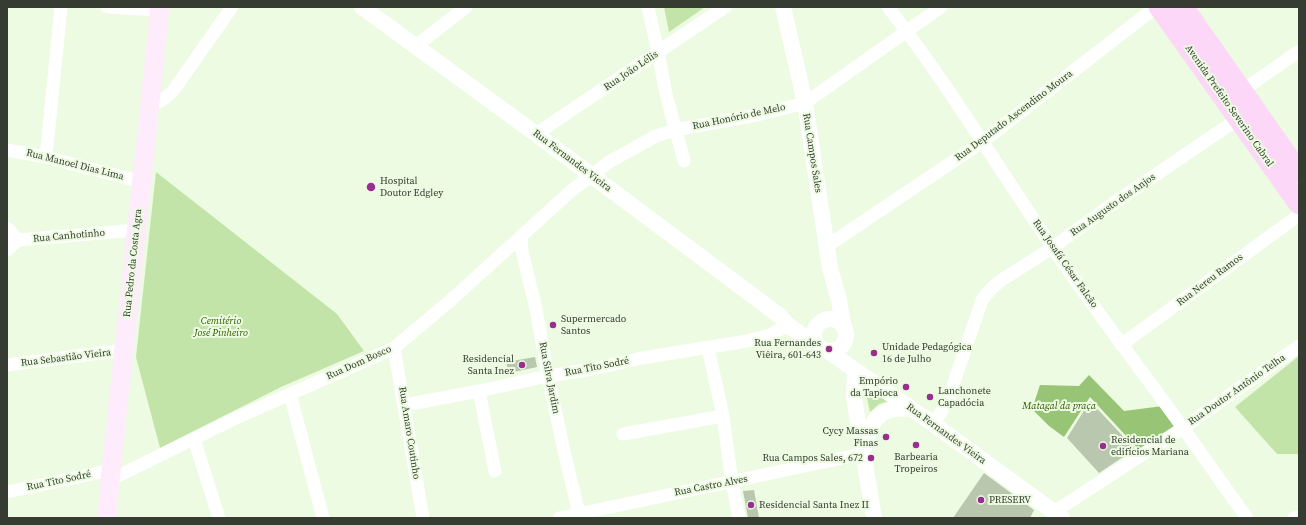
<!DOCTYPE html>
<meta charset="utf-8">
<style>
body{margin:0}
#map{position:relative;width:1306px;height:525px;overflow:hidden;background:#ecfbe1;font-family:"Source Serif 4",serif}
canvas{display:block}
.frame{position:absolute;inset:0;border:8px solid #363c32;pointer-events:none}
</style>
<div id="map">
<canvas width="1306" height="525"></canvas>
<div class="frame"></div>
</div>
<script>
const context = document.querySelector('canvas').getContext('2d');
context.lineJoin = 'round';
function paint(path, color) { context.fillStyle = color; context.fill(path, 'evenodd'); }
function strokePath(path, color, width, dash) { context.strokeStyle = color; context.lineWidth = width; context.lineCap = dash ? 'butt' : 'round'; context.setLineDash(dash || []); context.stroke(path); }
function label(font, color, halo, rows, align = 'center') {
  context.font = font + ' "Source Serif 4",serif'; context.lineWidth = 4; context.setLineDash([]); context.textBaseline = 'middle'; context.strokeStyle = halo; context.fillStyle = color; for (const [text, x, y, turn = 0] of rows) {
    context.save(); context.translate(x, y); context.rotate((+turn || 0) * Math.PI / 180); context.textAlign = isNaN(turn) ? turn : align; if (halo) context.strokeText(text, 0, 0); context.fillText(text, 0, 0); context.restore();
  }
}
paint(new Path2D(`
 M664,7H705L669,32Z
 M156,172L337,314L364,351L281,387L160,448L136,357Z
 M1299,356V454H1277L1235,407Z
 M864,384L889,401L879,404L870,412Z`), '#c2e4a9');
paint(new Path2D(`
 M1089,375L1124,411L1163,406L1178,427L1141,452L1090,397L1064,437L1049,426L1032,409L1040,385L1079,386Z`), '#98c475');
paint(new Path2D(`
 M535,357L537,367L509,373L506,362Z
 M1090,401L1135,449L1099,473L1067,438Z
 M984,473L1034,510L1030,518H953Z
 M754,490L759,518H748L743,491Z`), '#b9c7af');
strokePath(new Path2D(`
 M107,7L159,10
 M648,7L658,52L666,94L684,161
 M888,7C948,84 998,168 1053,248C1094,309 1140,368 1183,428C1205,458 1225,488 1247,518
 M416,46L466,7
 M1242,91L1299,51
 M149,106L164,99L173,91L232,7
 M536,134L725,7
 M7,150L46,157L142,182
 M46,157L61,7
 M7,228L18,240
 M521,237L522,251L536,309L548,376L564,451L580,518
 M18,240L137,230
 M827,246L982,142L1156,7
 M7,250L18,240
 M1121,345L1299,215
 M394,348L423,518
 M708,348L723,416L732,482L739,518
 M7,365L124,350
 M479,391L495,471
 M290,394L323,518
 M405,405L479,391L548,376L593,369L642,358L747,341L770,335L788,325
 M932,423L940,414L948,400L982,300L992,288L1003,279L1052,248L1114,203L1238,119
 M623,434L723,416
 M194,439L219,518
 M110,480L236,418L394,348L451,300L571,191L609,162L656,136L675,130L757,115L805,103L941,7
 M7,492L111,470
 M559,518L862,454
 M1053,518L1054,512L1183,428L1299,346
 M1294,518L1299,517`), '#fff', 13);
strokePath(new Path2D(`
 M362,7L536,134L780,316L788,325L816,345
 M783,7L805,103L830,268L839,300L844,329
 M814 335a16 16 0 1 1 32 0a16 16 0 1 1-32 0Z
 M829,352L932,423L1062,518
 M855,370L854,398L874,518
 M864,449C871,419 879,406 912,409`), '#fff', 16);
strokePath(new Path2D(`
 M107,518L110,480L160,7`), '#feebfb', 19);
strokePath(new Path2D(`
 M1159,7L1299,204
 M1183,7L1299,172`), '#fcd7f7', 21);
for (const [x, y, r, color] of [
 [371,187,5,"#982e90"],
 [553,325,4,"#982e90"],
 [829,349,4,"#982e90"],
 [874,353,4,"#982e90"],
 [522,365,4,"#982e90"],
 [906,387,4,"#982e90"],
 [930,397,4,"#982e90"],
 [886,437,4,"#982e90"],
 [916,445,4,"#982e90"],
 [1103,446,4,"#982e90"],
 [871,458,4,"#982e90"],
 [981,500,4,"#982e90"],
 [751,505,4,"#982e90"]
]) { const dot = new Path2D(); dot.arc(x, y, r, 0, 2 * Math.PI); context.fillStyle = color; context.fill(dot); strokePath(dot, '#ecfbe1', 1.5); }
label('10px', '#363c32', '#ecfbe1', [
 ["Rua João Lélis",631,71,-34],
 ["Avenida Prefeito Severino Cabral",1229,106,55],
 ["Rua Deputado Ascendino Moura",1014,116,-37],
 ["Rua Honório de Melo",739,117,-12],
 ["Rua Campos Sales",812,153,81],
 ["Rua Fernandes Vieira",572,161,37],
 ["Rua Manoel Dias Lima",75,165,14],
 ["Rua Augusto dos Anjos",1113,205,-35],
 ["Rua Canhotinho",69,236,-5],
 ["Rua Pedro da Costa Agra",133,263,-84],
 ["Rua Josafá César Falcão",1065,264,55],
 ["Rua Nereu Ramos",1210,280,-37],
 ["Rua Sebastião Vieira",66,358,-7],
 ["Rua Dom Bosco",359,363,-24],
 ["Rua Tito Sodré",597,367,-11],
 ["Rua Silva Jardim",549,378,79],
 ["Rua Doutor Antônio Telha",1237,390,-35],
 ["Rua Amaro Coutinho",409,433,81],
 ["Rua Fernandes Vieira",946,434,36],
 ["Rua Tito Sodré",59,481,-12],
 ["Rua Castro Alves",711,486,-11]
]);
label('10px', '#363c32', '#ecfbe1', [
 ["Hospital",380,181],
 ["Doutor Edgley",380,193],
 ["Supermercado",561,319],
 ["Santos",561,331],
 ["Rua Fernandes",821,343,"right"],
 ["Viêira, 601-643",821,355,"right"],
 ["Unidade Pedagógica",882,347],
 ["16 de Julho",882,359],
 ["Residencial",514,359,"right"],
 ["Santa Inez",514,371,"right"],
 ["Empório",898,381,"right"],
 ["da Tapioca",898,393,"right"],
 ["Lanchonete",938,391],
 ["Capadócia",938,403],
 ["Cycy Massas",878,431,"right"],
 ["Finas",878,443,"right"],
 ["Residencial de",1111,440],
 ["edifícios Mariana",1111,452],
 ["Barbearia",916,457,"center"],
 ["Tropeiros",916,469,"center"],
 ["Rua Campos Sales, 672",863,458,"right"],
 ["PRESERV",989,500],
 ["Residencial Santa Inez II",759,505]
], 'left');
label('italic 10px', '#335900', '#ecfbe1', [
 ["Cemitério",221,321],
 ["José Pinheiro",221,333],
 ["Matagal da praça",1059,406]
]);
</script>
